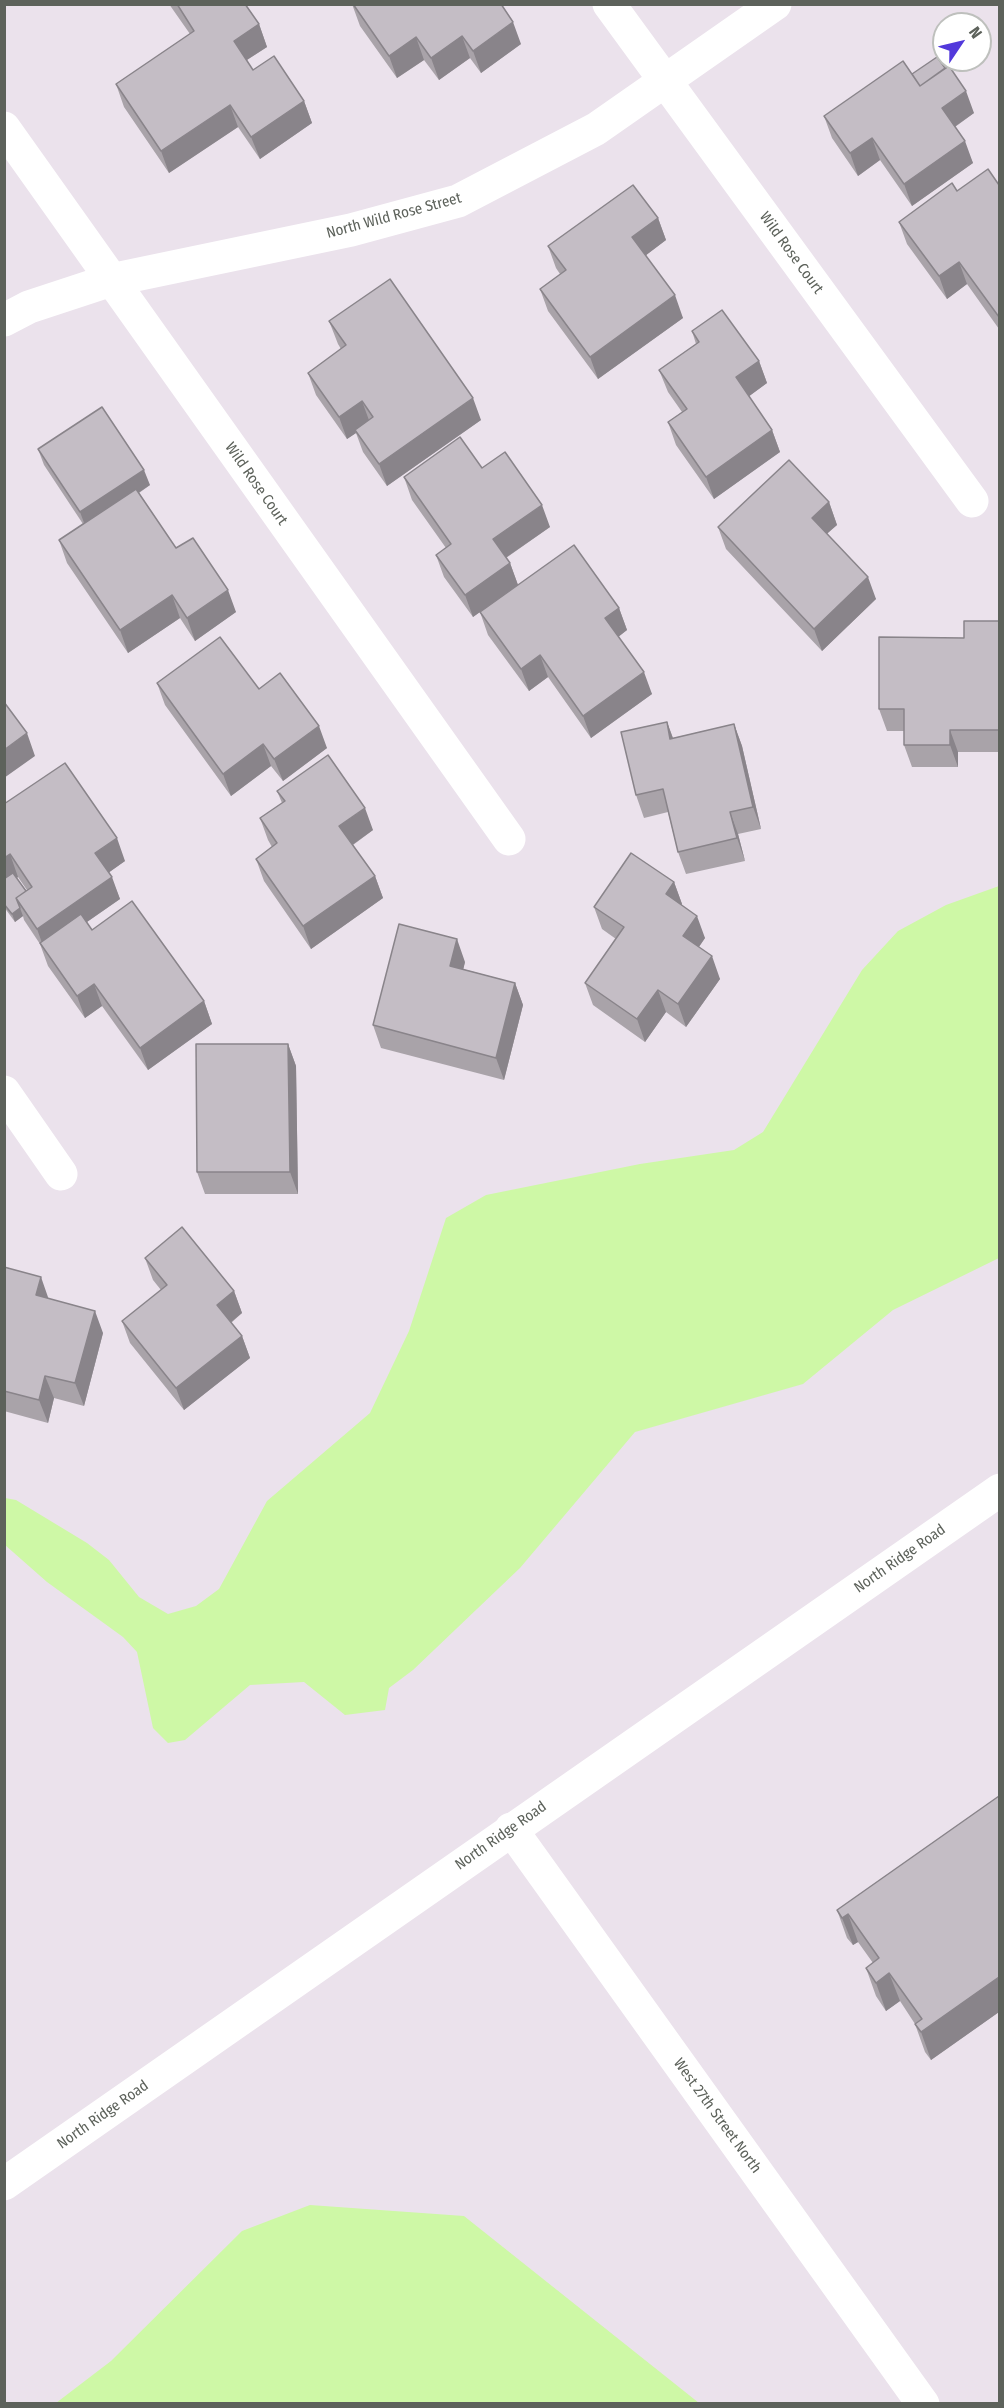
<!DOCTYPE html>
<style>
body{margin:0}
#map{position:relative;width:1004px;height:2408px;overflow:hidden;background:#ebe2ec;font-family:"Fira Sans Condensed",sans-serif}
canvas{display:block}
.frame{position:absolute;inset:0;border:6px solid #5d625b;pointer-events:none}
.north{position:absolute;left:932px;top:12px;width:60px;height:60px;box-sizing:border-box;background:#fff;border:2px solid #bec0bd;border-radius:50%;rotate:55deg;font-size:16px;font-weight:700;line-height:24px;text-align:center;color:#5d625b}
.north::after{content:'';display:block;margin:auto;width:21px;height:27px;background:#5239db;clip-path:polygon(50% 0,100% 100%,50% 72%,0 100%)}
</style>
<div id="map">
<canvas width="1004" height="2408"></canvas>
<div class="frame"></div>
<div class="north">N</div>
</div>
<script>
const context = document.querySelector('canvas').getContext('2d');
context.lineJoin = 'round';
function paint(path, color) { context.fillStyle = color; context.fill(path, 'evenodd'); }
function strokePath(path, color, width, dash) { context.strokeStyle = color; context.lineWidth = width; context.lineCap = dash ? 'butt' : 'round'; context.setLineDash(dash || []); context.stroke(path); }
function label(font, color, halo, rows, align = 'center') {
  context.font = font + ' "Fira Sans Condensed",sans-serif'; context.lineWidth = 4.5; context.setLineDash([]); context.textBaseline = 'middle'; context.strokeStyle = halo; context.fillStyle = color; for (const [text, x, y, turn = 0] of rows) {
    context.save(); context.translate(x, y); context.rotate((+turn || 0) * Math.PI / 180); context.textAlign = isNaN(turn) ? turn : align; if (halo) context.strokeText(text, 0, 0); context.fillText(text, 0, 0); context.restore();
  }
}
paint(new Path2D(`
 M999,886V1258L893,1310L803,1384L635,1432L520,1568L413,1670L389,1688L385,1710L345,1715L304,1682L250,1685L185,1740L168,1743L153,1728L137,1652L123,1637L47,1582L5,1545V1498L16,1500L87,1543L109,1560L139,1597L168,1614L196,1606L219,1589L267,1501L370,1413L409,1331L446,1218L486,1195L640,1164L734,1150L763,1132L862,970L898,931L946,905Z
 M310,2205L464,2216L699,2403H56L111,2361L242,2231Z`), '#cef8a6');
strokePath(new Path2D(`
 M609,4L972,501
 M4,128L509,839
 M4,320L29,307L111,280L351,230L458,201L596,129L775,4
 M4,1092L61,1174
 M511,1829L923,2404`), '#fff', 33);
strokePath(new Path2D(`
 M4,2184L1000,1490`), '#fff', 33);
paint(new Path2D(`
 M169,4H245L259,24L267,47L247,60L253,70L304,101L312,123L260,159L238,127L169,173L124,107L116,84L190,34Z
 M352,4L521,44L481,73L470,58L439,80L424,60L397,78L360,26Z
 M912,74L974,113L955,127L973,163L912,206L880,160L858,176L832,138L824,116Z
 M999,185V329L967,284L947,299L907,244L899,222L957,191Z
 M658,218L666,240L646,255L683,318L598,379L548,311L540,289L560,274L556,268L548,246Z
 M329,321L481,420L387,486L363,452L356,433L347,439L316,395L308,373L341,349L338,344Z
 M692,331L759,361L767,383L749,396L772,430L780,452L714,499L676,445L668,422L682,412L668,392L659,370L696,344Z
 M38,449L150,485L139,493L176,548L236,612L195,641L180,618L128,653L67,563L59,540L83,524L44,465Z
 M482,468L550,527L506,558L510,563L518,585L619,608L627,630L618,637L652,694L591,738L548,677L529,691L488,635L480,612L488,606L473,617L444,577L436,555L446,548L412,500L404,477Z
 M829,502L837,525L827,533L876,599L822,651L726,549L718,527Z
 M999,621V752H958V767H912L904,745V731H887L879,709L964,638Z
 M157,683L259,689L327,748L283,781L271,766L231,796L165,705Z
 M667,722L673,738L734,724L742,746L761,829L738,834L745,861L686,874L678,852L668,812L644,818L636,795Z
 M277,791L373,830L353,845L375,876L383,898L311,949L264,881L256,859L272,847L268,840L260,818L282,803Z
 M4,804L125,861L109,872L120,899L87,922L92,930L204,1001L212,1024L148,1070L102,1006L85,1018L48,966L40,944L24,920L23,916L15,922L4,907ZM18,877L27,890L26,891L17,878Z
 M674,882L682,904V905L705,938L699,947L720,979L686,1027L666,1012L645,1042L593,1005L585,983L616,939L602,929L594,907Z
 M465,962L463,969L515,983L523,1005L504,1080L381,1048L373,1025Z
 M288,1044L296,1066L298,1194H205L197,1172Z
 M145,1258L234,1291L242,1313L231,1323L242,1336L250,1358L184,1410L130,1343L122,1321L161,1290L153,1280Z
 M4,1267L49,1299L103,1333L84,1406L54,1398L48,1423L4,1411Z
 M999,1796V2012L931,2060L925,2052L915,2024L900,2001L886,2011L876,1996L866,1968L873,1963L858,1942L853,1945L847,1938L837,1910Z`), '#a9a3a9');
paint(new Path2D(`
 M513,22L521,44L481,73L473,51Z
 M259,24L267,47L242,63L234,41Z
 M462,36L470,58L439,80L431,58Z
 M416,37L424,60L397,78L389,56Z
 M966,91L974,113L950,130L942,108Z
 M304,101L312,123L260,159L251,137Z
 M230,105L238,127L169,173L161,151Z
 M872,138L880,160L858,176L850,153Z
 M965,141L973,163L912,206L904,184Z
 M658,218L666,240L641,259L632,237Z
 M959,262L967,284L947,299L939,276Z
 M675,295L683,318L598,379L590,357Z
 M759,361L767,383L744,400L736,377Z
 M473,398L481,420L387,486L379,464Z
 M362,401L370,423L355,430L356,433L347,439L339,417Z
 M772,430L780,452L714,499L706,477Z
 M144,470L150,485L86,528L80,512Z
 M829,502L837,525L820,540L812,518Z
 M542,505L550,527L501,561L493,539Z
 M510,563L518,585L473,617L465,595Z
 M868,577L876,599L822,651L814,629Z
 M228,590L236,612L195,641L187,618Z
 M172,595L180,618L128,653L120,630Z
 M619,608L627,630L613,641L605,618Z
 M540,655L548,677L529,691L521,669Z
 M644,672L652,694L591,738L583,716Z
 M667,722L675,744L670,739Z
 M734,724L742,746L761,829L753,807Z
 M319,726L327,748L283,781L274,759Z
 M950,730L958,752V767L950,745Z
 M27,733L35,756L4,778V750Z
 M263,744L271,766L231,796L223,774Z
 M365,808L373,830L348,848L339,826Z
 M730,812L738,834L745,861L737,838Z
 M117,838L125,861L104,876L95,853Z
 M10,854L18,877L4,886V858Z
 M375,876L383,898L311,949L303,926Z
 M112,877L120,899L45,951L37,929Z
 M674,882L682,904L674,916L666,894Z
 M20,908L23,916L15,922L12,914Z
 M697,916L705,938L691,958L683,936Z
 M457,939L465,962L459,988L450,966Z
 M712,956L720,979L686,1027L678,1004Z
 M515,983L523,1005L504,1080L496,1058Z
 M94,984L102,1006L85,1018L77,996Z
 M658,990L666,1012L645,1042L637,1019Z
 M204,1001L212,1024L148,1070L140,1048Z
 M288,1044L296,1066L298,1194L290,1172Z
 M41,1277L49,1300L36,1295Z
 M234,1291L242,1313L225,1327L217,1305Z
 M95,1311L103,1333L84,1406L75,1383Z
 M242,1336L250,1358L184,1410L176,1388Z
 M45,1376L54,1398L48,1423L39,1400Z
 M848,1914L858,1942L853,1945L842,1918Z
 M889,1973L900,2001L886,2011L876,1983Z
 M999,1977V2012L931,2060L921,2032Z`), '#89848a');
const building = new Path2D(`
 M177,4H245L259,24L234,41L253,70L274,56L304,101L251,137L230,105L161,151L116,84L194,31Z
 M353,4H501L513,22L473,51L462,36L431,58L416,37L389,56Z
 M937,57L945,68L920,86L912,74Z
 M903,61L920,86L949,66L966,91L942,108L965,141L904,184L872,138L850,153L824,116Z
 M988,169L999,185V317L959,262L939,276L899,222L952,183L957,191Z
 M633,185L658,218L632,237L675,295L590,357L540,289L566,270L548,246Z
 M390,279L473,398L379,464L355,430L373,417L362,401L339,417L308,373L346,345L329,321Z
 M722,310L759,361L736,377L772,430L706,477L668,422L687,409L659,370L699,342L692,331Z
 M102,407L144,470L80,512L38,449Z
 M460,437L482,468L505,452L542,505L493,539L510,563L465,595L436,555L451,544L404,477Z
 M789,460L829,502L812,518L868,577L814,629L718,527Z
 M136,489L176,548L193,538L228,590L187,618L172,595L120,630L59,540Z
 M574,545L619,608L605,618L644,672L583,716L540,655L521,669L480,612Z
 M964,621H999V730H950V745H904V709H879V637L964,638Z
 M220,637L259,689L280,673L319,726L274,759L263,744L223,774L157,683Z
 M4,702L27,733L4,750Z
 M667,722L670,739L734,724L753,807L730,812L737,838L678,852L663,789L636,795L621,732Z
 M328,755L365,808L339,826L375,876L303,926L256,859L277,843L260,818L285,801L277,791Z
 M65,763L117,838L95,853L112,877L37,929L16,898L32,887L10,854L4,858V804Z
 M631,853L674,882L666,894L697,916L683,936L712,956L678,1004L658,990L637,1019L585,983L624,927L594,907Z
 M13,873L26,891L16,898L20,908L12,914L4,904V879Z
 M132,901L204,1001L140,1048L94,984L77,996L40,943L81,914L92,930Z
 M399,924L457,939L450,966L515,983L496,1058L373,1025Z
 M196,1044H288L290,1172H197Z
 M182,1227L234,1291L217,1305L242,1336L176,1388L122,1321L167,1285L145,1258Z
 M4,1267L41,1277L36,1295L95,1311L75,1383L45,1376L39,1400L4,1391Z
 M999,1796V1977L921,2032L915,2024L922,2019L889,1973L876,1983L866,1968L879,1958L848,1914L842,1918L837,1910Z`);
paint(building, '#c4bdc5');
strokePath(building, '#89848a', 1.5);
label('15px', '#5d625b', '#fff', [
 ["North Wild Rose Street",394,216,-15],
 ["Wild Rose Court",791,253,54],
 ["Wild Rose Court",256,484,55],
 ["North Ridge Road",900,1559,-35],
 ["North Ridge Road",501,1836,-35],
 ["North Ridge Road",103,2115,-35],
 ["West 27th Street North",717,2116,54]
]);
</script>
